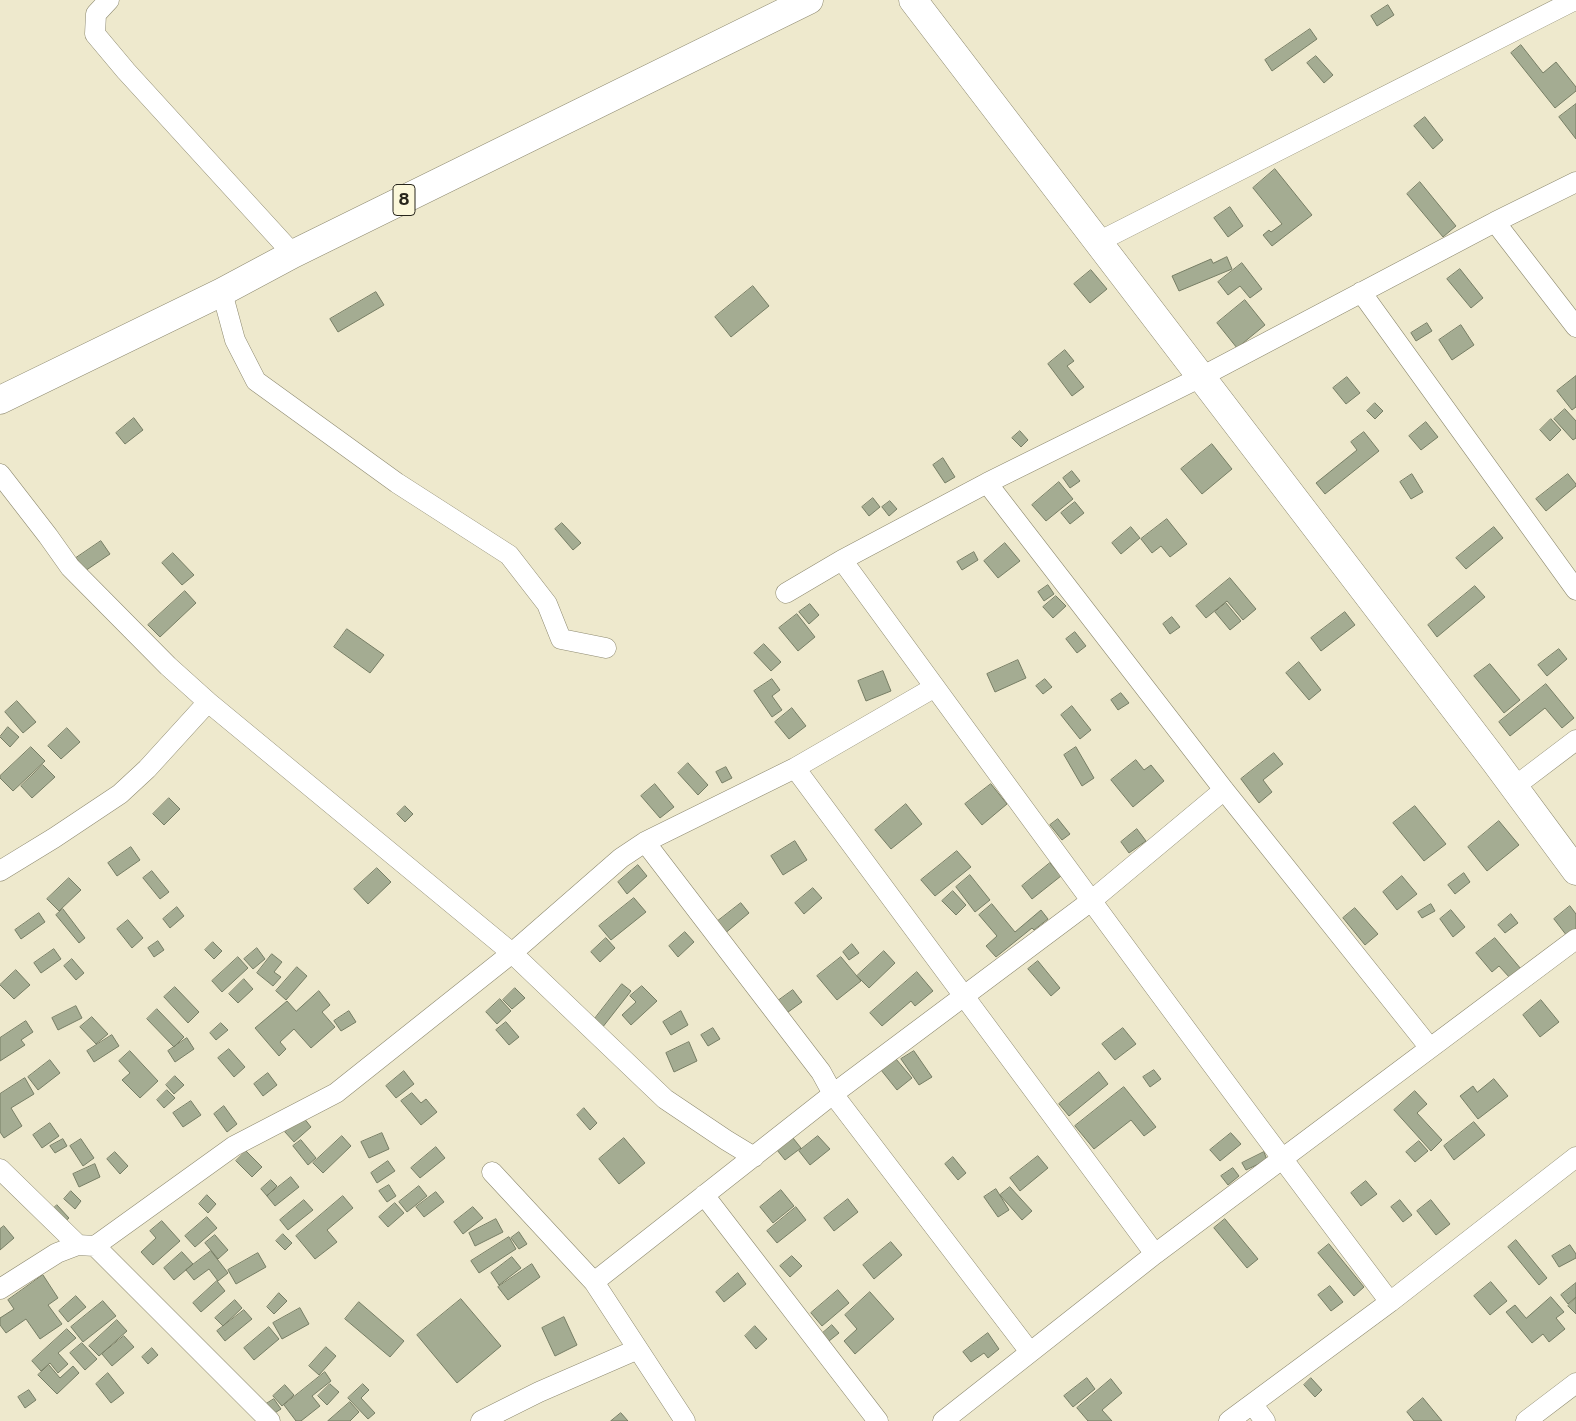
<!DOCTYPE html>
<style>
body{margin:0}
canvas{display:block;background:#eee9cd}
</style>
<canvas width="1576" height="1421"></canvas>
<script>
const context = document.querySelector('canvas').getContext('2d');
context.lineJoin = 'round';
function paint(path, color) { context.fillStyle = color; context.fill(path, 'evenodd'); }
function strokePath(path, color, width, dash) { context.strokeStyle = color; context.lineWidth = width; context.lineCap = dash ? 'butt' : 'round'; context.setLineDash(dash || []); context.stroke(path); }
function label(font, color, halo, rows, align = 'center') {
  context.font = font + ' Figtree,sans-serif'; context.lineWidth = 4; context.setLineDash([]); context.textBaseline = 'middle'; context.strokeStyle = halo; context.fillStyle = color; for (const [text, x, y, turn = 0] of rows) {
    context.save(); context.translate(x, y); context.rotate((+turn || 0) * Math.PI / 180); context.textAlign = isNaN(turn) ? turn : align; if (halo) context.strokeText(text, 0, 0); context.fillText(text, 0, 0); context.restore();
  }
}
const building = new Path2D(`
 M1388,5L1394,15L1377,26L1371,16Z
 M1310,29L1317,39L1272,71L1265,60Z
 M1521,45L1543,73L1556,62L1576,87V91L1555,108L1511,53Z
 M1316,56L1333,75L1324,83L1307,63Z
 M1576,104V139L1559,117Z
 M1425,117L1443,140L1433,149L1414,126Z
 M1275,169L1312,215L1272,246L1263,235L1269,230L1271,232L1282,224L1253,188Z
 M1420,182L1456,226L1443,237L1407,194Z
 M1230,207L1243,226L1228,237L1214,218Z
 M1227,257L1232,269L1179,291L1172,276L1211,259L1213,263Z
 M1242,263L1262,289L1250,298L1240,286L1228,295L1218,282Z
 M1460,269L1483,298L1471,308L1447,279Z
 M1091,270L1107,289L1090,303L1074,284Z
 M753,286L769,306L731,337L715,317Z
 M376,292L384,305L338,332L330,319Z
 M1245,300L1265,325L1237,348L1217,323Z
 M1427,323L1432,331L1416,341L1411,333Z
 M1461,325L1474,345L1452,360L1439,340Z
 M1065,350L1074,361L1067,366L1084,387L1072,396L1048,364Z
 M1576,376V407L1572,410L1557,391Z
 M1347,377L1360,393L1346,404L1333,388Z
 M1375,403L1383,411L1375,419L1367,411Z
 M1565,409L1576,421V438L1573,440L1554,419Z
 M134,418L143,430L125,444L116,433Z
 M1551,419L1561,430L1550,441L1540,430Z
 M1426,422L1438,437L1421,450L1409,436Z
 M1020,431L1028,440L1021,447L1012,438Z
 M1364,432L1379,451L1325,494L1316,483L1357,450L1351,442Z
 M1212,444L1232,469L1202,494L1181,469Z
 M943,458L955,477L945,483L933,465Z
 M1072,471L1080,481L1070,488L1063,478Z
 M1412,474L1423,492L1411,499L1400,482Z
 M1568,474L1576,484V486L1546,511L1536,499Z
 M1059,482L1073,499L1046,521L1032,505Z
 M873,498L880,507L869,516L862,507Z
 M890,501L897,509L889,516L882,507Z
 M1075,502L1084,513L1070,524L1061,513Z
 M1167,519L1187,544L1170,557L1161,546L1152,553L1141,539Z
 M562,523L581,543L573,550L555,529Z
 M1131,527L1140,538L1121,554L1112,543Z
 M1494,527L1503,538L1466,569L1456,558Z
 M101,541L110,554L85,571L76,558Z
 M1005,543L1020,561L998,578L984,561Z
 M974,552L978,560L962,570L957,562Z
 M173,553L194,575L182,585L162,563Z
 M1230,578L1256,609L1243,620L1227,601L1206,618L1196,606Z
 M1048,585L1054,594L1044,601L1038,592Z
 M1475,586L1485,597L1437,637L1428,625Z
 M185,591L196,603L160,637L148,625Z
 M1056,596L1066,606L1053,618L1043,607Z
 M1226,603L1241,621L1230,630L1215,612Z
 M810,604L819,615L809,624L799,612Z
 M1345,612L1355,625L1321,651L1311,638Z
 M797,614L815,637L798,651L779,628Z
 M1172,617L1180,627L1170,634L1163,624Z
 M347,629L384,655L370,673L334,647Z
 M1075,632L1086,646L1077,653L1066,639Z
 M764,644L781,662L771,671L754,653Z
 M1559,649L1567,659L1547,676L1538,665Z
 M1018,660L1026,678L995,692L987,674Z
 M1299,662L1321,690L1309,700L1286,673Z
 M1490,664L1520,700L1504,713L1474,676Z
 M883,671L891,691L866,701L858,681Z
 M772,679L780,690L772,696L782,710L772,717L754,691Z
 M1045,679L1052,687L1043,694L1036,686Z
 M1546,684L1574,718L1562,728L1545,708L1510,736L1499,722Z
 M1121,693L1129,703L1118,710L1111,700Z
 M17,701L36,722L23,733L5,712Z
 M1072,706L1091,730L1080,739L1061,715Z
 M792,708L806,726L789,739L775,722Z
 M8,727L19,737L10,747L0,737Z
 M67,728L80,742L61,759L48,746Z
 M31,747L45,761L13,791L0,778V776Z
 M1076,747L1094,778L1082,786L1064,755Z
 M1274,753L1283,764L1263,780L1272,792L1259,803L1241,779Z
 M1136,760L1144,770L1151,765L1164,781L1133,807L1111,780Z
 M688,763L708,785L698,795L678,773Z
 M43,765L55,777L32,798L21,786Z
 M726,767L732,778L722,783L716,772Z
 M655,784L674,807L660,818L641,796Z
 M991,784L1007,804L982,825L965,804Z
 M169,798L180,809L164,825L153,814Z
 M906,804L922,824L891,849L875,830Z
 M405,806L413,814L405,822L397,814Z
 M1415,806L1446,844L1424,861L1393,823Z
 M1058,819L1070,834L1062,840L1050,825Z
 M1499,821L1519,845L1487,871L1468,847Z
 M1137,829L1146,841L1129,853L1121,842Z
 M795,841L807,860L783,875L771,856Z
 M131,847L140,860L117,876L108,863Z
 M957,851L971,867L935,896L921,880Z
 M1050,863L1061,876L1032,899L1022,886Z
 M638,865L647,876L627,894L618,882Z
 M377,868L391,882L368,904L354,889Z
 M152,871L169,892L160,899L143,878Z
 M1464,873L1470,882L1455,894L1448,885Z
 M970,875L990,900L975,912L956,887Z
 M1402,876L1417,894L1397,910L1383,892Z
 M69,878L81,890L59,911L47,899Z
 M813,888L822,898L804,914L795,903Z
 M953,891L966,905L956,915L942,901Z
 M634,898L646,912L611,940L599,926Z
 M741,903L749,913L723,935L714,924Z
 M992,904L1015,932L1041,910L1048,919L1034,930L1032,928L996,957L986,946L997,936L979,915Z
 M1431,904L1435,911L1422,918L1418,912Z
 M1570,906L1576,914V929L1567,936L1554,919Z
 M177,907L184,916L170,928L163,919Z
 M1355,908L1378,934L1365,945L1343,918Z
 M63,909L85,938L79,943L56,915Z
 M1451,910L1465,927L1453,937L1440,919Z
 M39,913L45,922L21,939L15,930Z
 M1511,914L1518,923L1505,933L1498,925Z
 M128,920L143,938L132,948L117,929Z
 M685,932L694,942L678,957L669,946Z
 M606,938L615,948L600,962L591,952Z
 M1495,938L1521,969L1510,978L1499,966L1492,972L1476,953Z
 M158,941L164,950L154,957L148,948Z
 M213,942L222,951L214,959L205,950Z
 M852,944L859,953L849,960L843,952Z
 M257,948L265,959L253,969L244,959Z
 M54,949L61,959L41,973L34,963Z
 M884,951L895,963L869,988L857,976Z
 M272,954L282,962L274,972L281,977L273,986L257,973Z
 M238,957L248,968L222,992L212,981Z
 M841,957L861,981L837,1000L817,976Z
 M72,959L84,973L76,980L64,966Z
 M1038,961L1060,988L1051,996L1028,969Z
 M297,967L307,976L286,1000L276,991Z
 M16,970L30,985L14,999L0,985Z
 M917,972L933,991L915,1006L911,1001L882,1026L870,1013Z
 M244,979L253,989L238,1003L229,994Z
 M622,984L631,991L602,1028L593,1021Z
 M642,986L657,1001L631,1025L622,1015L636,1002L630,996Z
 M175,987L199,1012L188,1023L164,997Z
 M515,988L525,998L512,1009L503,1000Z
 M793,990L802,1002L784,1015L775,1003Z
 M319,991L330,1005L322,1012L335,1027L311,1048L294,1029L280,1042L286,1049L279,1056L255,1028L287,1001L296,1011Z
 M500,999L511,1011L497,1024L486,1012Z
 M1541,1000L1559,1022L1540,1037L1523,1015Z
 M76,1006L82,1018L58,1030L52,1018Z
 M157,1009L184,1037L174,1047L147,1019Z
 M349,1011L356,1022L341,1031L334,1021Z
 M681,1011L688,1025L671,1035L663,1022Z
 M92,1017L108,1034L96,1044L80,1027Z
 M26,1021L33,1032L21,1040L25,1045L0,1061V1038Z
 M506,1022L519,1037L509,1045L496,1030Z
 M221,1023L228,1030L216,1040L210,1033Z
 M713,1028L720,1039L708,1046L701,1035Z
 M1123,1028L1136,1044L1115,1060L1102,1044Z
 M112,1035L119,1046L94,1062L87,1051Z
 M187,1038L194,1049L175,1062L168,1051Z
 M689,1042L697,1061L674,1072L666,1053Z
 M229,1049L245,1067L234,1077L218,1058Z
 M130,1051L158,1081L140,1098L122,1080L130,1073L119,1061Z
 M914,1051L932,1077L919,1085L901,1059Z
 M891,1053L912,1078L897,1090L877,1065Z
 M50,1060L60,1073L38,1090L28,1077Z
 M1154,1070L1161,1079L1150,1087L1143,1077Z
 M404,1071L414,1084L396,1098L386,1086Z
 M1099,1072L1108,1084L1069,1116L1059,1104Z
 M268,1073L277,1085L263,1096L254,1084Z
 M175,1076L184,1085L174,1094L166,1085Z
 M25,1078L34,1094L11,1108L22,1126L4,1138L0,1132V1094Z
 M1494,1079L1508,1096L1478,1119L1460,1096L1473,1086L1477,1092Z
 M1124,1087L1156,1127L1144,1136L1131,1120L1094,1149L1075,1126Z
 M167,1090L175,1098L164,1108L157,1100Z
 M1415,1091L1427,1104L1417,1113L1442,1140L1431,1151L1394,1110Z
 M412,1093L421,1103L426,1099L437,1112L421,1125L401,1101Z
 M191,1101L201,1115L183,1127L173,1113Z
 M224,1106L237,1124L227,1132L214,1114Z
 M584,1108L597,1123L590,1130L577,1115Z
 M303,1117L311,1127L294,1142L285,1132Z
 M1474,1122L1485,1135L1454,1160L1444,1146Z
 M50,1123L59,1136L42,1148L33,1135Z
 M382,1133L389,1149L369,1158L361,1142Z
 M1231,1133L1241,1144L1220,1161L1210,1150Z
 M342,1136L351,1146L323,1173L313,1163Z
 M818,1136L830,1149L810,1165L799,1151Z
 M624,1138L645,1163L619,1184L599,1159Z
 M793,1138L801,1148L785,1160L777,1150Z
 M63,1139L67,1146L55,1153L50,1146Z
 M81,1139L94,1158L83,1166L70,1146Z
 M301,1140L316,1158L308,1165L293,1146Z
 M1419,1141L1428,1151L1415,1162L1406,1152Z
 M436,1147L445,1158L420,1178L411,1168Z
 M246,1151L262,1167L252,1177L236,1161Z
 M115,1152L128,1166L120,1174L107,1159Z
 M1264,1152L1267,1160L1246,1170L1242,1163Z
 M1038,1156L1048,1168L1020,1191L1010,1178Z
 M953,1157L966,1173L958,1180L945,1164Z
 M388,1161L395,1171L377,1183L371,1173Z
 M95,1164L100,1177L79,1187L73,1174Z
 M1233,1168L1239,1176L1228,1185L1221,1176Z
 M291,1177L299,1187L275,1206L267,1196Z
 M271,1180L277,1186L267,1196L261,1189Z
 M1366,1181L1377,1194L1361,1206L1351,1193Z
 M389,1185L396,1196L387,1202L379,1191Z
 M419,1186L427,1196L407,1212L399,1202Z
 M1010,1187L1032,1211L1022,1220L1000,1195Z
 M996,1189L1009,1210L998,1217L984,1197Z
 M781,1190L794,1206L773,1223L760,1207Z
 M71,1191L81,1201L75,1209L64,1199Z
 M436,1192L444,1202L424,1217L416,1207Z
 M207,1195L216,1204L208,1213L199,1204Z
 M343,1196L353,1208L327,1230L337,1242L315,1259L296,1236Z
 M848,1199L858,1212L834,1231L824,1218Z
 M304,1200L313,1210L288,1230L280,1220Z
 M1400,1200L1412,1215L1403,1222L1391,1207Z
 M1431,1200L1450,1224L1436,1235L1417,1211Z
 M395,1203L404,1213L388,1227L379,1217Z
 M57,1205L69,1218L61,1225L50,1212Z
 M473,1207L483,1218L463,1234L454,1222Z
 M796,1207L806,1220L777,1243L767,1231Z
 M207,1217L217,1228L195,1247L185,1236Z
 M496,1219L503,1232L475,1246L469,1233Z
 M1225,1219L1258,1259L1247,1268L1214,1228Z
 M162,1221L180,1241L153,1265L141,1252L156,1238L150,1231Z
 M4,1226L14,1238L0,1250V1229Z
 M519,1232L527,1244L519,1249L511,1238Z
 M283,1234L292,1243L285,1250L276,1241Z
 M215,1235L228,1250L218,1259L205,1243Z
 M509,1237L516,1249L479,1273L471,1261Z
 M1516,1240L1547,1278L1539,1285L1508,1247Z
 M891,1242L902,1255L874,1279L863,1265Z
 M1329,1244L1364,1287L1354,1296L1318,1253Z
 M1570,1245L1576,1254V1258L1559,1267L1552,1256Z
 M211,1251L228,1273L218,1281L209,1269L194,1280L186,1270Z
 M182,1252L193,1264L174,1280L164,1268Z
 M258,1253L266,1267L236,1284L228,1270Z
 M792,1256L802,1266L790,1277L780,1266Z
 M512,1257L521,1268L499,1285L491,1273Z
 M532,1264L540,1277L508,1300L498,1287Z
 M738,1273L746,1284L724,1302L716,1292Z
 M43,1275L58,1298L48,1305L62,1324L40,1339L26,1319L6,1333L0,1325V1318L14,1309L8,1300Z
 M217,1281L225,1291L201,1312L193,1303Z
 M1491,1282L1507,1301L1490,1315L1474,1296Z
 M1576,1283V1297L1568,1304L1561,1295Z
 M1330,1286L1343,1302L1331,1311L1318,1295Z
 M838,1290L849,1303L822,1326L811,1313Z
 M870,1292L894,1319L855,1354L844,1341L857,1329L845,1315Z
 M279,1293L287,1301L274,1314L267,1307Z
 M76,1296L86,1307L68,1322L59,1311Z
 M1551,1297L1564,1312L1556,1318L1565,1329L1549,1342L1543,1334L1532,1343L1506,1312L1515,1305L1526,1318Z
 M1576,1298V1314L1568,1306Z
 M461,1299L501,1346L457,1383L417,1335Z
 M235,1300L242,1308L223,1326L215,1318Z
 M103,1301L116,1316L83,1342L71,1327Z
 M359,1302L404,1341L390,1357L345,1319Z
 M300,1308L309,1324L282,1339L273,1323Z
 M244,1310L252,1319L225,1341L217,1331Z
 M564,1317L577,1345L555,1356L542,1328Z
 M117,1320L127,1331L99,1356L89,1346Z
 M832,1325L839,1333L824,1345L817,1338Z
 M755,1326L767,1339L756,1349L745,1336Z
 M269,1327L279,1339L254,1360L244,1348Z
 M67,1329L76,1338L58,1353L68,1364L58,1373L50,1363L41,1371L32,1361Z
 M988,1333L999,1349L988,1358L984,1353L971,1362L963,1352Z
 M124,1336L134,1347L112,1366L102,1354Z
 M82,1343L97,1359L85,1370L70,1353Z
 M326,1347L336,1356L319,1375L309,1366Z
 M152,1348L158,1355L148,1364L142,1357Z
 M49,1365L60,1378L73,1366L79,1373L57,1394L38,1375Z
 M325,1372L331,1381L312,1396L320,1406L301,1421H296L284,1405Z
 M108,1373L124,1393L111,1403L96,1384Z
 M1087,1378L1095,1389L1073,1407L1064,1396Z
 M1311,1378L1322,1390L1315,1397L1304,1385Z
 M1111,1379L1122,1393L1102,1410L1112,1421H1088L1077,1408Z
 M330,1384L339,1392L327,1405L318,1396Z
 M363,1384L369,1390L361,1398L375,1413L368,1419L348,1398Z
 M285,1385L294,1395L282,1406L273,1396Z
 M29,1390L36,1400L25,1408L18,1397Z
 M1423,1398L1442,1421H1414L1407,1412Z
 M274,1399L281,1409L270,1416L263,1406Z
 M350,1402L359,1412L350,1421H328Z
 M621,1413L628,1421H611Z`);
paint(building, '#a4ac92');
strokePath(building, '#777e65', 1);
const street = new Path2D(`
 M109,0L96,14L95,34L126,71L293,254
 M1495,222L1576,327
 M1098,242L1571,2
 M222,292L235,340L256,381L397,483L509,555L547,604L561,639L606,648
 M1361,292L1576,590
 M0,474L48,536L70,567L168,666L208,702L512,953L665,1099L726,1140L754,1157
 M987,483L1224,790L1430,1048
 M842,560C1023,808 1204,1056 1390,1302
 M786,593L842,560L987,483L1201,377L1495,222L1576,182
 M795,768L1155,1254
 M1514,787L1576,740
 M645,842L821,1072L833,1094L1030,1352
 M0,871L54,838L120,794L147,769L208,702
 M0,1169L78,1245
 M492,1172L594,1282L685,1421
 M704,1195L878,1421
 M95,1246L270,1421
 M594,1282L833,1094L1091,901L1224,790
 M0,1289L57,1253L78,1245L95,1246L234,1146L336,1093L512,953L621,858L645,842L795,768L935,687
 M1253,1405L1265,1421
 M481,1421L539,1392L638,1349
 M943,1421L1155,1254L1576,939
 M1229,1421L1390,1302L1576,1157
 M1526,1421L1576,1383`);
const secondary = new Path2D(`
 M913,0L1494,760L1576,871`);
const primary = new Path2D(`
 M0,400L222,292L293,254L809,0`);
strokePath(street, '#8e8a70', 21);
strokePath(secondary, '#8e8a70', 29);
strokePath(primary, '#8e8a70', 29);
strokePath(street, '#fff', 20);
strokePath(secondary, '#fff', 28);
strokePath(primary, '#fff', 28);
for (const [x, y, w] of [
 [404,200,22]
]) { const box = new Path2D(); box.roundRect(x - w / 2, y - 15.5, w, 31, 4); context.fillStyle = '#fbf7da'; context.fill(box); strokePath(box, '#28261c', 1); }
label('bold 18px', '#28261c', null, [
 ["8",404,200]
]);
</script>
